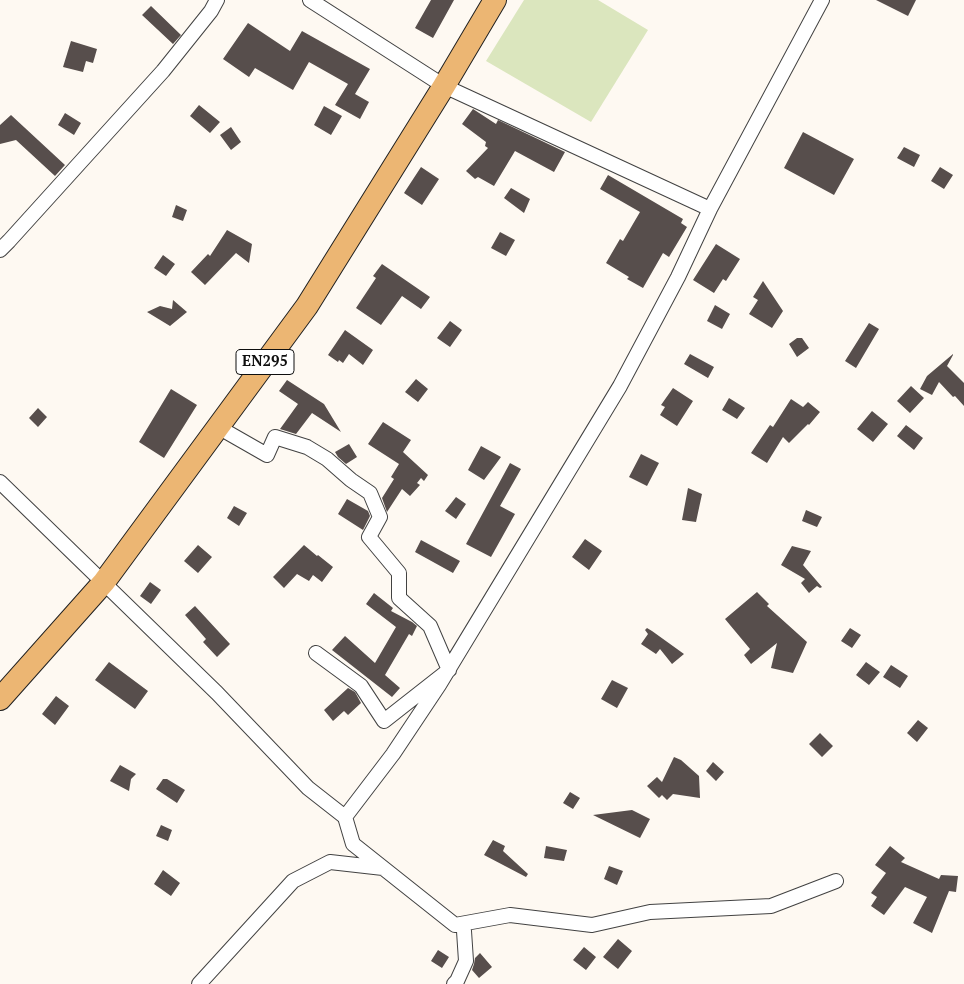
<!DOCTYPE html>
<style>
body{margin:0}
canvas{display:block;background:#fef9f2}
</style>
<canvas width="964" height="984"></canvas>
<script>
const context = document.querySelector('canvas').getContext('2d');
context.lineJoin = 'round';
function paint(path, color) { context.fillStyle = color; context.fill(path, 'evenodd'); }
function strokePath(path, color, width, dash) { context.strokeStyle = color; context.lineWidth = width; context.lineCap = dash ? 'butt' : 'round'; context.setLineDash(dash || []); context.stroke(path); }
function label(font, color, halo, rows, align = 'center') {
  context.font = font + ' "PT Serif",serif'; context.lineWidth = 5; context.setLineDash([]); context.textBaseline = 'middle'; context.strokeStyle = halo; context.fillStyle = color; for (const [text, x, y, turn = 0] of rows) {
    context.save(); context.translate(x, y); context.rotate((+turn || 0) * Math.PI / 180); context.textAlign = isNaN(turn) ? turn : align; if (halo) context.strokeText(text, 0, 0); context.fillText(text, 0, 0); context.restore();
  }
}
paint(new Path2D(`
 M524,0H598L648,30L591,122L486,61Z`), '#dbe6be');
paint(new Path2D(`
 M431,0H454L433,38L415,28Z
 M876,0H916L908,16Z
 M151,6L181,35L173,44L142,15Z
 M248,23L290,51L302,31L370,69L355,94L369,102L360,119L335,105L348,84L309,62L293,90L255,68L249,77L223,59Z
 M71,41L97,49L93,63L86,61L83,72L63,67Z
 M199,105L220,122L210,133L190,116Z
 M324,106L342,116L331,135L314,125Z
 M473,109L496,124L498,120L565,152L554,172L515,151L494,186L478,177L475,179L466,171L488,148L485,146L486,142L462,124Z
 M65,113L81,123L74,135L58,125Z
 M11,115L65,165L55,176L16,140L0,144V125Z
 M231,127L241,142L231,150L220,135Z
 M803,132L854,159L834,195L784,168Z
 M904,147L920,155L914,167L897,158Z
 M421,167L439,179L422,205L404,193Z
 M940,167L953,175L944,189L931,181Z
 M608,175L683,219L681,223L687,227L669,257L663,253L643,288L627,279L629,277L606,263L620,239L623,241L640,212L600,189Z
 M511,188L530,199L524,213L504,198Z
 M176,205L187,210L183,221L172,217Z
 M227,230L252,244L249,263L236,253L205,285L191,272L208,254L210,256Z
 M500,232L515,240L506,256L491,248Z
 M716,244L740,259L726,281L723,279L714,293L693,280Z
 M163,255L175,264L166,276L154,268Z
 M382,264L430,297L421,309L402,296L381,325L356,308L376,278L373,276Z
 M763,281L783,311L772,328L749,314L758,300L753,297Z
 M173,300L187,312L170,326L147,312L160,306L172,309Z
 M715,305L730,314L722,329L707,321Z
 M450,321L462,330L450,347L437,338Z
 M869,323L879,329L856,368L845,361Z
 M345,330L373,350L363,365L349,354L343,363L339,360L338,362L328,355Z
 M797,338H802L809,348L797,357L789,344Z
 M690,354L714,367L708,378L684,364Z
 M953,354V355L947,366L964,383V406L955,396L953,397L939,382L932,395L920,389L927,376Z
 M416,379L428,389L418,402L405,392Z
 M287,380L324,404L341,432L312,413L296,434L280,429L298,404L279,391Z
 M911,386L924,398L910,413L897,401Z
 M673,388L693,401L677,426L660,415L665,407L661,405Z
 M171,389L197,405L164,458L139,442Z
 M729,398L745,408L737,419L722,410Z
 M791,399L803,407L808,402L820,412L809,425L808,424L789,443L783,437L767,463L751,453L770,425L773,427Z
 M38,408L47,417L38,427L29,418Z
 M872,411L888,424L873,442L857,429Z
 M383,422L411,440L403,452L428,475L424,481L421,478L417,483L420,485L410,496L402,489L387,512L382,498L394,479L391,477L399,464L368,444Z
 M906,425L923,438L914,450L897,436Z
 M349,444L357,457L346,464L338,457L335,452Z
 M481,446L501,457L484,480L468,470Z
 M641,454L659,463L647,486L629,477Z
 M510,463L521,469L500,506L515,514L491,557L466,544Z
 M688,488L702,494L696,522L682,520Z
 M456,497L466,504L456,519L445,511Z
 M347,499L368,511L370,516L363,530L338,514Z
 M234,506L247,513L239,526L227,518Z
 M806,510L822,517L817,527L802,521Z
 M585,539L602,551L589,570L572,557Z
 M421,540L460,561L453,573L415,552Z
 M198,545L212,557L198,573L184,561Z
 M304,545L317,556L318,555L333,567L322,582L313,575L309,581L297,574L284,588L273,577Z
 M792,546L811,551L803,565L822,587L820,588L817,586L809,593L801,583L805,579L781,565Z
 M150,582L161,590L151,604L140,596Z
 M757,592L769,604L767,606L807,642L793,673L771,668L777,643L751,664L744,655L750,649L725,619Z
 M374,593L393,608L391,611L412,622L417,626L412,636L409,634L385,675L400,688L392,697L332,650L345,636L375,663L396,627L366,604Z
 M195,606L230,644L217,657L203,642L206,639L185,615Z
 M647,628L652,631L684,654L672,664L660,649L656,654L641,644L648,634L645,630Z
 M850,628L861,635L852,648L841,641Z
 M109,662L148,691L135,709L95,680Z
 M866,662L880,672L869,685L856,675Z
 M891,665L908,676L900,688L883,677Z
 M612,680L628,688L617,708L601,699Z
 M348,688L355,692L361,703L348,715L344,711L333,721L324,710Z
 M56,696L69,706L55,725L42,714Z
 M918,720L928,728L917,742L907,733Z
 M820,733L833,746L822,757L809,744Z
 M674,757L681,760L699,776L700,798L673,794L667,800L662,795L659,798L647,786L657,777L662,782Z
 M713,762L724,772L716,781L706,771Z
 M120,765L136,774L131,779L129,791L110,781Z
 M163,779H167L185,790L177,803L156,789Z
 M570,792L580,798L573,809L563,803Z
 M632,810L650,819L640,838L593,815Z
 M161,825L172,830L168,841L156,836Z
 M493,840L505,846L503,851L528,874L526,877L484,855Z
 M546,846L567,850L564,861L544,858Z
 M890,846L905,858L901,862L939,879L941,875L958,876L956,892L949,891L932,933L913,923L927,897L905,887L884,915L871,906L877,897L871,893L886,873L875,865Z
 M609,866L623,871L617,885L604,879Z
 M163,870L180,883L171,896L154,884Z
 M618,939L632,951L618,969L603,957Z
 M584,947L596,957L586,970L573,960Z
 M438,950L449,957L442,968L431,961Z
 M480,953L492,967L479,978L472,970L474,964L475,958Z`), '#574e4c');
const street = new Path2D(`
 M310,0L444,86L710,209
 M0,250L9,241L163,71L211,11L217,0
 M218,427L267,455L275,437L307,447L327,459L351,480L370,493L380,517L369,537L399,573V598L430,626L449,670L384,721L361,686L316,653
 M0,482L217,693L308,788L345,817L353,844L455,925L510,915L592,925L650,912L771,906L836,881
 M345,817L393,754L439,685L620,386L678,277L710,209L822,0
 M199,984L293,881L330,862L383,868
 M454,984L457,981L466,961L464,931`);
const primary = new Path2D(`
 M0,699L104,582L307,306L444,86L495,0`);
strokePath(street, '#424242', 16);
strokePath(primary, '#202020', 24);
strokePath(street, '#fff', 14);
strokePath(primary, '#ecb673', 22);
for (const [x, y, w] of [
 [265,362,58]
]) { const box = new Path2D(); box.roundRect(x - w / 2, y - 12.5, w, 25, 4); context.fillStyle = '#fff'; context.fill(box); strokePath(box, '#0f0f0f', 1); }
label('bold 15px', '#0f0f0f', null, [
 ["EN295",265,362]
]);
</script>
